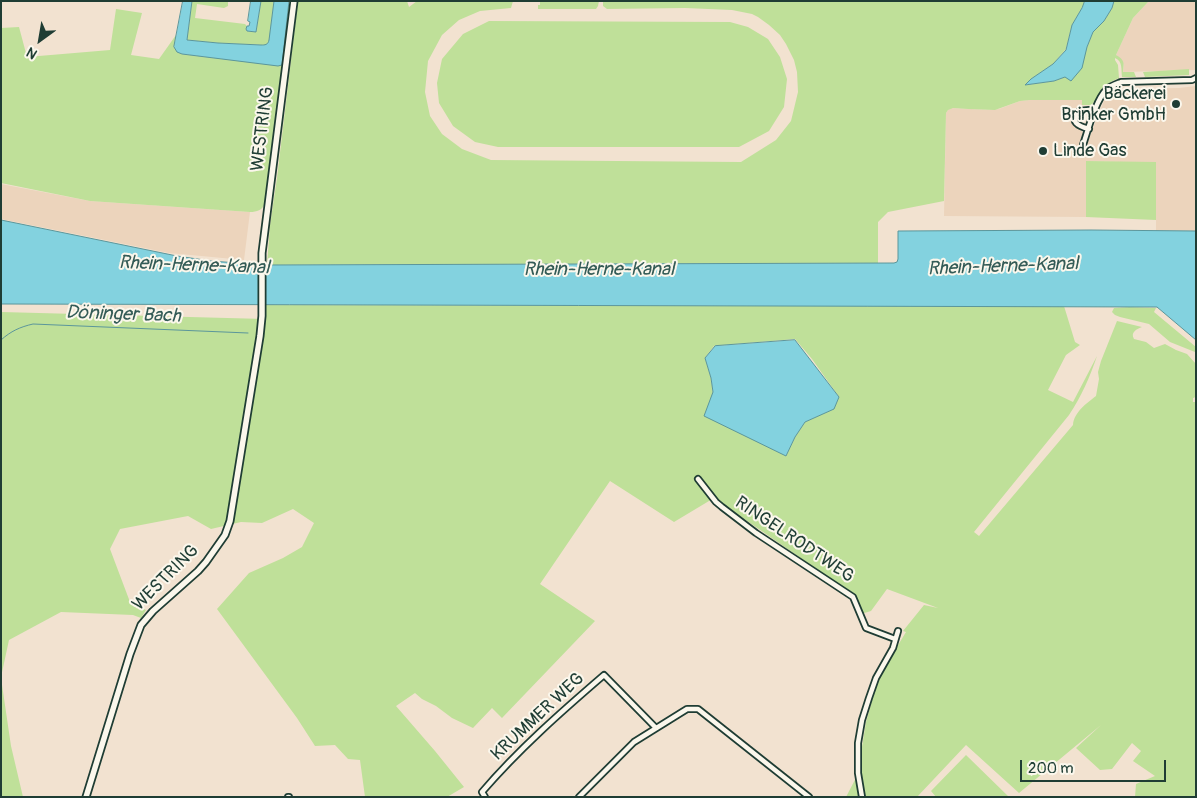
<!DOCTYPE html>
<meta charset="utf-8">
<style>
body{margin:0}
#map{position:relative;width:1197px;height:798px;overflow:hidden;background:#f2e2d0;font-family:Pangolin,sans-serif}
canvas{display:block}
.frame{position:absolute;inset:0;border:2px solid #1f3d34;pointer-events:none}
.north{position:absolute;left:15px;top:15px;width:50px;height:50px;-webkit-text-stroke:4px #fbf7ec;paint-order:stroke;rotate:212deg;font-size:14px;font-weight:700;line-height:20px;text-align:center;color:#1f3d34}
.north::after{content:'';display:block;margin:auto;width:18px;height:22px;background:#1f3d34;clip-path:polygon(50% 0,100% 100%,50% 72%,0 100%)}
.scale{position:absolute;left:1020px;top:760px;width:146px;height:22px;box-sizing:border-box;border:2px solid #1f3d34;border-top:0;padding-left:6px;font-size:15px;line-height:18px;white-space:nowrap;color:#1f3d34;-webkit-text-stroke:4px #fbf7ec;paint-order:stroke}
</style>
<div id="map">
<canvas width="1197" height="798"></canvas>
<div class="frame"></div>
<div class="north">N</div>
<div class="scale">200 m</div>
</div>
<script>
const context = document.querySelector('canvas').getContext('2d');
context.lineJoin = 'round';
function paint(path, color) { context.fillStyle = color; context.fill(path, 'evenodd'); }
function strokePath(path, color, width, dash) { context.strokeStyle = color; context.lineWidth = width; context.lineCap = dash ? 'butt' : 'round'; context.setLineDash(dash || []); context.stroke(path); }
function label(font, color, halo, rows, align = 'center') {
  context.font = font + ' Pangolin,sans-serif'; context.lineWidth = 4; context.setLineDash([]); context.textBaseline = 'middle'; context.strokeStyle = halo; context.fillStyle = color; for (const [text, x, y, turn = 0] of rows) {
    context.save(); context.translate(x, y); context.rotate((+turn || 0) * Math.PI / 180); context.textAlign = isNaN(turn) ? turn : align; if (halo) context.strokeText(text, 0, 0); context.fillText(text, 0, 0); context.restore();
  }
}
paint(new Path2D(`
 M1149,1H1196V70L1123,72L1124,65L1116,55L1133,18Z
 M1196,86V231H1156V163L1086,161V217L944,216L946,113L948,110L951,108L991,110L999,109L1020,101L1030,100H1082V105L1078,107L1074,110L1071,118L1074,125L1081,130L1083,133L1080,143L1086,146L1104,101L1110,93L1115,89L1179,88Z
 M1,184L90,201L250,212L244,260L169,253L1,219Z`), '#ecd4bc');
paint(new Path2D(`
 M192,1H228V6L224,8L197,4L195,18L245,24L247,26L246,29L247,31L256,32L261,1H274L269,43L266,45H261L218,43L187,40Z
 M289,1H291L265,204C262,210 257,212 250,212L90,201L1,183V28L19,27L27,57L110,50L116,9L142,13L131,55L159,59L176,35L174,47L182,54L282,65Z
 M298,1H407L409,7L417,1H513L511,8L480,11L459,20L442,35L428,61L425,92L430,116L442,134L462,149L491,160L741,162L776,140L791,121L798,92L797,72L794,60L786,44L780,35L769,25L758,17L752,14L732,10L685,8L607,9L603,6V1H1085L1082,8L1072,25L1066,49L1053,64L1031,79L1026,85L1054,81L1065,77L1087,47L1093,32L1104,21L1112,8L1114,1H1149L1133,18L1116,55C1125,60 1124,63 1123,72H1134L1136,77H1122C1121,70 1123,61 1115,58V60L1118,65L1119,78C1112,81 1106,84 1101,91C1097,96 1096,101 1091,105H1082V100H1030L1020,101L995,110L968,109L953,108L948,110L946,113L944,201L888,212L878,222V263L267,265L270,225L277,178Z
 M540,1H599L598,6L596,9H538V5H540Z
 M489,21L730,22L748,27L768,39L780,57L787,79L784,107L769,131L739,147H498L475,142L453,126L439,103L437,83L442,59L463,34Z
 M1189,69V75L1145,77L1143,72Z
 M1086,161L1156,162V220L1086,217Z
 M265,305L1064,306L1075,342L1080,345L1066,355L1048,390L1073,402L1097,356C1090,377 1081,397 1069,415L974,532L979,536L1073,425C1074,412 1087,403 1096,396L1099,379L1098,372L1101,361L1117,321L1142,327C1137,329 1130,332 1134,339L1146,342L1154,348L1165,344L1176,350L1187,354L1196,364V397L1193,398V402H1196V797H1135L1136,784L1155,776L1133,761L1141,751L1132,743L1112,769L1100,770L1076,748L1101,725L1019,793L966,745L917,797H846L859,772L861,753L866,722L877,683L889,660L906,632L903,631L924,605L938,608L887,589L871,611L861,614L854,595L714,498L674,522L610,481L540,584L595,621L502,718L492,708L473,728L452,718L436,706L422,699L415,693L396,706L435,751L464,787L447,797H365L360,760L348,759L335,745L315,746L297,718L217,609L249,573L283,558L302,547L314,523L293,509L262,523L241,522L211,529L188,516L120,529L110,549L130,602L146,610L141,618L133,615L61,612L9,640L1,677V312L265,319ZM795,339L812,359L839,397L833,409L805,422L795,437L786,456L713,392L711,378L705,358L714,346Z
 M1129,307L1156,308L1154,312L1196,347L1195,352L1170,342L1149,324L1120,317L1115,315L1112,312L1114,308Z
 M1,678L11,746L23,797H1Z
 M966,755L1009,797H936L931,791Z`), '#bfe099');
const water = new Path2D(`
 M183,1H192L187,40L218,43L261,45C265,45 268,45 269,40L274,1H289L282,65L278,66L182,54L177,52L174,47Z
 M251,1H261L256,32L247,31L246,29L247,26H249L250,22L248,21Z
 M1085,1H1114L1112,8L1104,21L1093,32L1087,47L1082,68L1071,81L1065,77L1054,81L1025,85L1031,79L1053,64L1066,50L1072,25L1082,8Z
 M1,220L177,256L211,261L265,265L894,263L897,262L898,259V231L1091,230L1196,231V340L1157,307L1,304Z
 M795,340L839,397L834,409L805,422L795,437L786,456L704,416L713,392L711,378L705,358L715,346Z`);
paint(water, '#83d2df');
strokePath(water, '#5b969b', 1);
strokePath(new Path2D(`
 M1,340C11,331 20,327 33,324L248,333`), '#5b969b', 1);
const minor = new Path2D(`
 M1089,129C1078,126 1069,122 1079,111L1089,110L1095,112
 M1083,145C1088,130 1096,99 1107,89C1110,86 1116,84 1121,82L1192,80L1196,78
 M698,479L716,502L722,507L756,533L853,597L866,628L895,639
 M288,797H289
 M485,797L482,792C519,749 561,712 604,675L656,728
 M579,797L634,742L687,709H698L809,797
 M862,797L858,773V743L862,720L869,698L876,678L893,648L898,631`);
const secondary = new Path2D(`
 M86,797L130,654L141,625L153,611L198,571L206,562L225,535L230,521L260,336L262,316V253L294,1`);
strokePath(minor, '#1f3d34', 8);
strokePath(secondary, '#1f3d34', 9);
strokePath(minor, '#fbf7ec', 4.5);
strokePath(secondary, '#fbf7ec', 5.5);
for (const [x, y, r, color] of [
 [1176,104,5,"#1f3d34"],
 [1043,151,5,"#1f3d34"]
]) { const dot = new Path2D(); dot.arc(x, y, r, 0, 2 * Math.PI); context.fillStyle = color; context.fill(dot); strokePath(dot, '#fbf7ec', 2); }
label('18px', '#1f3d34', '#fbf7ec', [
 ["Bäckerei",1166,94],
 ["Brinker GmbH",1166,115],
 ["Linde Gas",1053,151,"left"]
], 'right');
label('18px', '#1f3d34', '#fbf7ec', [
 ["WESTRING",263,129,-83],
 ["RINGELRODTWEG",794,540,34],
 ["WESTRING",166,578,-45],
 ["KRUMMER WEG",538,717,-43]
]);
label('italic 19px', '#335b56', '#fbf7ec', [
 ["Rhein-Herne-Kanal",194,266,2],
 ["Rhein-Herne-Kanal",1003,267,-2],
 ["Rhein-Herne-Kanal",599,270],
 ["Döninger Bach",123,315,2]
]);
</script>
